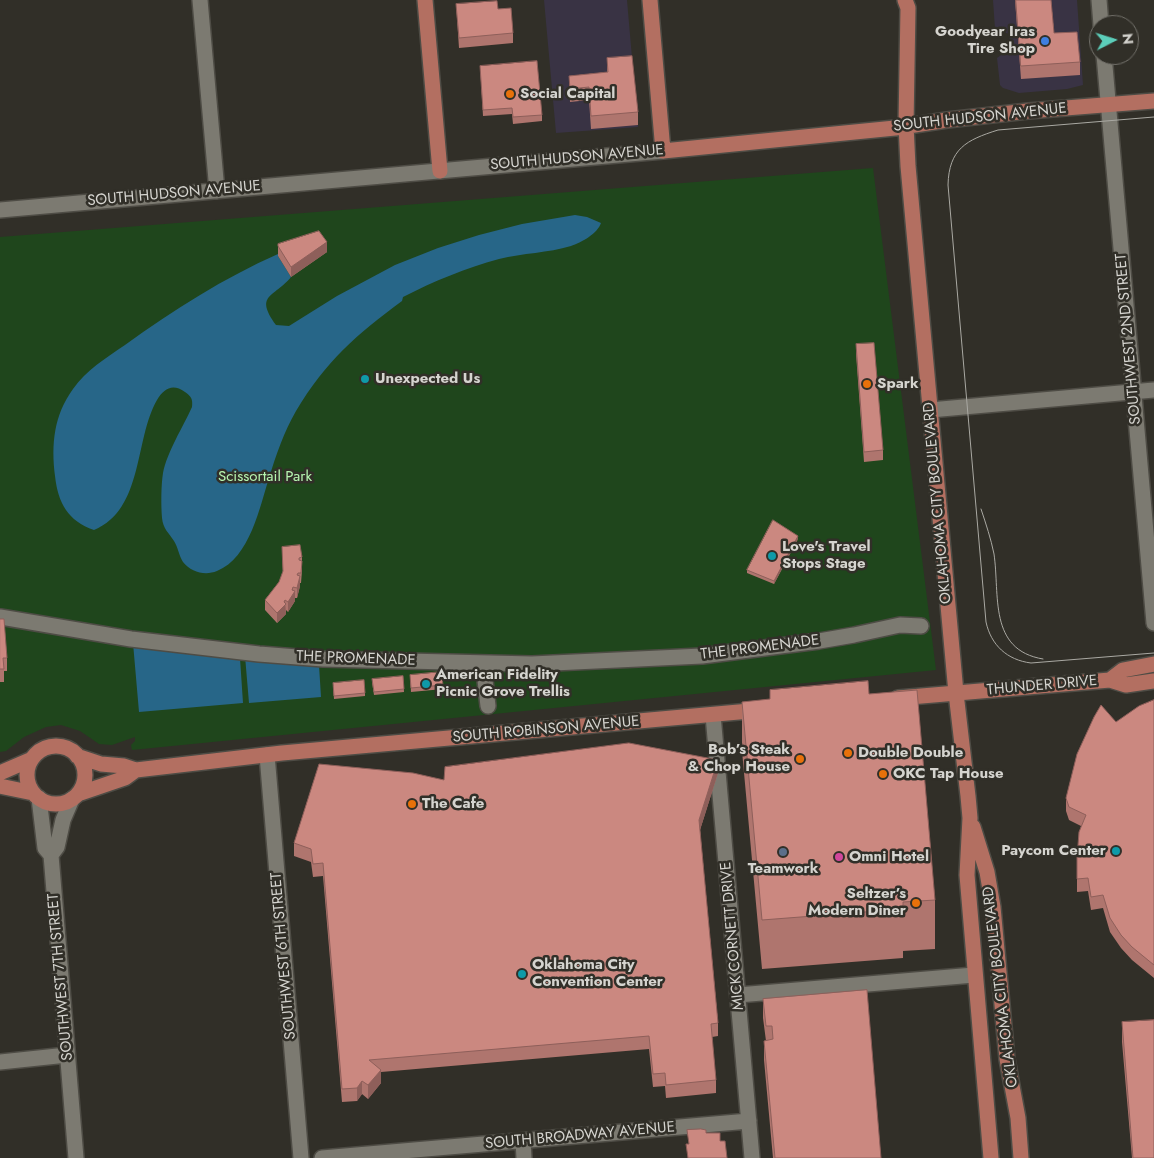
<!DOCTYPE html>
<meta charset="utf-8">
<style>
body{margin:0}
#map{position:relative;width:1154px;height:1158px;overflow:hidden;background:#312f28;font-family:Jost,sans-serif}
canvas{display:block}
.north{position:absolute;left:1089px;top:15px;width:50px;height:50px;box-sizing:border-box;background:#312f28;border:1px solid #73716b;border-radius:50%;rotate:85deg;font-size:14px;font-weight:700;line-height:20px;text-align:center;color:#d5d4cf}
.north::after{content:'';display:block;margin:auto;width:18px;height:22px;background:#5cceba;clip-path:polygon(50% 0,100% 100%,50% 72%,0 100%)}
</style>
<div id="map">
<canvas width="1154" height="1158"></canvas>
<div class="north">N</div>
</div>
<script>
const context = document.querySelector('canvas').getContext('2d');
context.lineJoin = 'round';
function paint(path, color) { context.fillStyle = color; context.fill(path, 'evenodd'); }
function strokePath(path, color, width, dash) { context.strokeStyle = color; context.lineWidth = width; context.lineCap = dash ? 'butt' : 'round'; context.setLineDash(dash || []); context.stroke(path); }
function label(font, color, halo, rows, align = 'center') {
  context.font = font + ' Jost,sans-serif'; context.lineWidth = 5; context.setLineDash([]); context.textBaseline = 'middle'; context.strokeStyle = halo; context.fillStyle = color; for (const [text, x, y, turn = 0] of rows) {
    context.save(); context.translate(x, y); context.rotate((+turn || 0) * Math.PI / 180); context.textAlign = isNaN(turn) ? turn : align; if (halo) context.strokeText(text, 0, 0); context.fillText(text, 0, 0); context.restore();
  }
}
paint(new Path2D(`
 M544,0H627L638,127L556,133Z
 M993,0H1077L1083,85L1067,89L1019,93L1003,88L1000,85L997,58L1010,49L1009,34L995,29Z`), '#393344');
paint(new Path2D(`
 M873,168L936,670L132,750L131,745L135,741V737L112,745L99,744L80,731L61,725L46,727L24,737L6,751L0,752V237Z`), '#1f461c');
paint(new Path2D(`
 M575,215L587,217L601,223C598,233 581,243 571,246C548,253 523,253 499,259C466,268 434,281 403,297L402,301C356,335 326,361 296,411C284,432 276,455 269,478C260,506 250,558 217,571C205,576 191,572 183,562C179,556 178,547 174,541C169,533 163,529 162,518C161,506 161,485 163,473C167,452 183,427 192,407C193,399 191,396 185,392C173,383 164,388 157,400C134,440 144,509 94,530C68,521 58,503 55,476C51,444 54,415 73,389C86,370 106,358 125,345C173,310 224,278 278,254V256L291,277C274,298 254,294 276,325L289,326L337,296L395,265L438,248L479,235L522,224Z
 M133,643L240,658L243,703L139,712Z
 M245,656L319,665L321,697L249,703Z`), '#276688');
const minor = new Path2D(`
 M200,0L217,191
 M1099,0L1101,25
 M1104,55L1154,623
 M0,210L663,151
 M930,410L1154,390
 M0,617L131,639L259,654L323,659L532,664L702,656L819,641L854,635L900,625L921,626
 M483,663L488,706
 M713,715L752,1158
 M267,755L301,1158
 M39,798L45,848L51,855
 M72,799L63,820L57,847L51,855L76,1158
 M738,995L974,975
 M0,1062L67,1055
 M523,1141L524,1158
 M322,1158L749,1121`);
const major = new Path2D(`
 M425,0L440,171
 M650,0L663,151L895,128L947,120L1028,111L1154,101
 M905,0L908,8L906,125L908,166L956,693L968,796L970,818L967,875L991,1158
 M1110,680L1126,685L1154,681
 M898,698L1110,680L1123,670L1154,664
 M27 775a29 29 0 1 1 58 0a29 29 0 1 1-58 0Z
 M77,756L101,764L124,766L136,770L282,753L761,710
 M0,773L32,759
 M0,786L33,793
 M78,794L125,778L136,770
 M973,827L987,872L993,907L1007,1059L1018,1118L1021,1158`);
strokePath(minor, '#4e4c45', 18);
strokePath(major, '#4e4c45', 18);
strokePath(minor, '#7c7a71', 15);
strokePath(major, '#b36f61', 15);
strokePath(new Path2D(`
 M1154,117L998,130C966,140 949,149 948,185L986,622C991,645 1007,660 1031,663L1154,653
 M981,509C986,524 991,539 994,554C1000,595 988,650 1043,659`), '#aaa9a3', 1);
paint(new Path2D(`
 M1015,0H1051L1054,33L1080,62V75L1021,79Z
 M456,4L498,9L513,33V43L459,48Z
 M607,58L638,112V125L591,129L589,100L570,102L569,76L607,72Z
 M480,66L542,115V121L513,124L512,114L483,116Z
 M278,246L327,252L291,277L278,256Z
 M856,344L883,450V460L864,462L856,354Z
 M798,539L774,584L747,573V570Z
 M282,547L302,557V571L301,583H300V586L297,598H295V601L288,612L286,610V614L277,623L265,610V600L279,582L283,572Z
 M0,619L7,658V671H4V682H0Z
 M410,675L443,685V689L411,692Z
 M403,676L404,692L374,695L372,682Z
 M333,686L365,693V696L334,699Z
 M770,690L869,694L935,900V949L903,951V958L762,969L742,751V702L770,700Z
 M1154,700V978L1132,960L1121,948L1110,932L1103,908L1091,910L1088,891L1077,892V858L1081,826L1069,820L1066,811V798L1116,722Z
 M718,773L700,830L718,1023V1036L712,1037L716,1080V1093L666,1098L665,1086L653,1087L649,1049L381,1072V1083L368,1099L362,1094L357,1101L342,1102L323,876L313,877L311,862L294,856V843L444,780Z
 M763,999L881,1158H773L764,1060V1041H766L763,1018Z
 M1122,1022L1154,1158H1132L1122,1042Z`), '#af756e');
paint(new Path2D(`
 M327,242V252L291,277V267Z
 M798,536V539L774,584V581Z
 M300,576V586L297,598V588Z
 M293,587V594L295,591V601L288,612V602Z
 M285,600L286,614L277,623V613Z
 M718,760V773L699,833V820Z
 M381,1070V1083L368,1099V1085Z
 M362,1081V1094L357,1101V1088Z`), '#8e5f5a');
const building = new Path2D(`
 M1016,0H1051L1054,33L1077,32L1080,62L1021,66Z
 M497,1L498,9L511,8L513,33L459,38L456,4Z
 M632,56L638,112L591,116L589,87L570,89L569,76L608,72L607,58Z
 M537,61L542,115L513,117L512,108L483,110L480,66Z
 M319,231L327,242L291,267L278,246V244Z
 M874,343L883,450L864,452L856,344Z
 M773,520L798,536L774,581L747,570Z
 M300,545L302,557L299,558V560L302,561L301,573H298L297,575L300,576L297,588L293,587L292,590L295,591L288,602L285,600L284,602L286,604L277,613L265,600L279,582L283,571L282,547Z
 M0,619H4L7,658H3L4,669H0Z
 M441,672L443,685L411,688L410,675Z
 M403,676L404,689L374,692L372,679Z
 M364,680L365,693L334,696L333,683Z
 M868,681L869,694L917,690L935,900L903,902V909L762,920L742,702L770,699V690Z
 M1154,700V965L1132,947L1121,935L1110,918L1103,895L1091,897L1088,878L1077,879V858L1079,832L1086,815L1069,807L1066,798L1077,754L1094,717L1101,705L1116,722L1139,706Z
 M629,743L718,760L699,820L718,1023L711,1024L716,1080L666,1085L665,1073L653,1074L649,1036L369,1060L381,1070L368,1085L362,1081L357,1088L342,1089L323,863L313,864L311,849L294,843L319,764L413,773L444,780L445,767Z
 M867,990L881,1158H775L764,1041L773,1039L772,1026H766L763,999Z
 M1154,1020V1158H1133L1122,1022Z
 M701,1129L706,1130V1133H720V1141H725L727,1158H688L686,1144H689L687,1130Z`);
paint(building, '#cb8880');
strokePath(building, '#8e5f5a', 1);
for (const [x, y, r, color] of [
 [1045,41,5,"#3f7fe0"],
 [510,94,5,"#e8710a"],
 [365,379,5,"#0f9aa8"],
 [867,384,5,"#e8710a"],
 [772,556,5,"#0f9aa8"],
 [426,684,5,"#0f9aa8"],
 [848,753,5,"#e8710a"],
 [800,759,5,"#e8710a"],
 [883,774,5,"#e8710a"],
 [412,804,5,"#e8710a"],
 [1116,851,5,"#0f9aa8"],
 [783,852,5,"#5c6f8a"],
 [839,857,5,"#d1479c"],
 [916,903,5,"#e8710a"],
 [522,974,5,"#0f9aa8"]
]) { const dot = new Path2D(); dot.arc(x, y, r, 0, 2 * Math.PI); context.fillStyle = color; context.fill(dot); strokePath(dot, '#312f28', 2); }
label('bold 15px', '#d5d4cf', '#312f28', [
 ["Goodyear Iras",1035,32,"right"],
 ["Tire Shop",1035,49,"right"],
 ["Social Capital",520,94],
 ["Unexpected Us",375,379],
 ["Spark",877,384],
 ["Love's Travel",782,547],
 ["Stops Stage",782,564],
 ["American Fidelity",436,675],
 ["Picnic Grove Trellis",436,692],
 ["Bob’s Steak",790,750,"right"],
 ["& Chop House",790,767,"right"],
 ["Double Double",858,753],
 ["OKC Tap House",893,774],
 ["The Cafe",422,804],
 ["Paycom Center",1106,851,"right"],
 ["Omni Hotel",849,857],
 ["Teamwork",783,869,"center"],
 ["Seltzer’s",906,894,"right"],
 ["Modern Diner",906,911,"right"],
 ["Oklahoma City",532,965],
 ["Convention Center",532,982]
], 'left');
label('15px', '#d5d4cf', '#312f28', [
 ["SOUTH HUDSON AVENUE",980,118,-6],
 ["SOUTH HUDSON AVENUE",577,158,-5],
 ["SOUTH HUDSON AVENUE",174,194,-5],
 ["SOUTHWEST 2ND STREET",1129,339,-95],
 ["OKLAHOMA CITY BOULEVARD",938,503,-95],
 ["THE PROMENADE",760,648,-7],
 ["THE PROMENADE",356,659,2],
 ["THUNDER DRIVE",1042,686,-5],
 ["SOUTH ROBINSON AVENUE",546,730,-5],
 ["MICK CORNETT DRIVE",733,936,-95],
 ["SOUTHWEST 6TH STREET",284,956,-95],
 ["SOUTHWEST 7TH STREET",61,977,-95],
 ["OKLAHOMA CITY BOULEVARD",1001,987,-97],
 ["SOUTH BROADWAY AVENUE",580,1136,-5]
]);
label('15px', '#b6f5b0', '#312f28', [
 ["Scissortail Park",265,477]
]);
</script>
